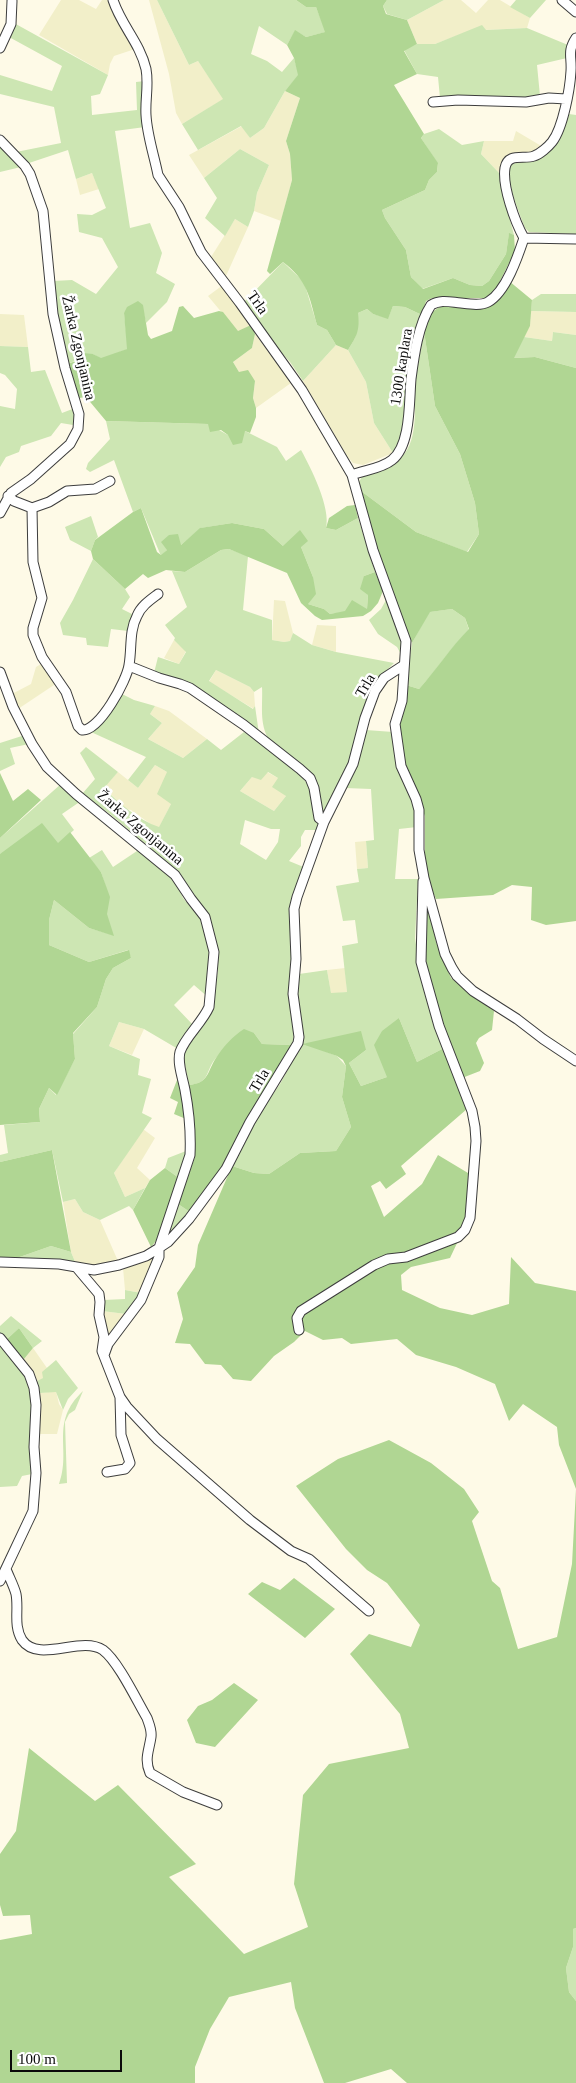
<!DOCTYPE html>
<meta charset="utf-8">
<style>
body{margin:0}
#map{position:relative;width:576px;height:2083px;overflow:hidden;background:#fefae7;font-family:"Times New Roman",serif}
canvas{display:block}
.scale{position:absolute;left:10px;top:2050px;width:112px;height:22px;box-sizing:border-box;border:2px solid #0a0a0a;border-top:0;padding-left:6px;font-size:15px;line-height:18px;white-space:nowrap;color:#0a0a0a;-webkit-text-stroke:4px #fff;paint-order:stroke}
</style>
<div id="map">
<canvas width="576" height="2083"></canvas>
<div class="scale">100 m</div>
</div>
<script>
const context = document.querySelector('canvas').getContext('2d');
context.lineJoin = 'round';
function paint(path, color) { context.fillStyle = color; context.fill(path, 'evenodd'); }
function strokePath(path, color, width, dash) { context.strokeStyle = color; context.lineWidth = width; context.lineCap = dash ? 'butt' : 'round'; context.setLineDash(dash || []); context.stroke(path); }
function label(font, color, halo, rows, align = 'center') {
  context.font = font + ' "Times New Roman",serif'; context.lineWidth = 5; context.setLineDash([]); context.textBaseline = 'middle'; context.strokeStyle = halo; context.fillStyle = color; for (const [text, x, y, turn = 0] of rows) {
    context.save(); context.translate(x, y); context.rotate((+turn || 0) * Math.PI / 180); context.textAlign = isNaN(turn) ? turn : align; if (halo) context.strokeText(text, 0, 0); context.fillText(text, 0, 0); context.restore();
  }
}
paint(new Path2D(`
 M61,0H79L96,9L102,0H110L115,18L135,49L114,56L110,64L108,75L39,35Z
 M149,0H157L189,65L198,61L224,99L182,124L176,113L169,74Z
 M444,0H461L476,13L488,0H500L530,18L527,28L485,30L482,26L435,44H417L407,20Z
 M285,91L300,98L286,141L290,154L292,180L281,221L254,211L257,193L269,165L240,149L204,178L189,155L242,126L250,138L264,128Z
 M516,131L543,147L535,152L516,154L501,175L481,154L484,141H513Z
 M92,173L99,189L80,195L76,179Z
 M235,219L248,227L226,276L211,257Z
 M223,285L251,325L238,332L208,296Z
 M531,311L576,312V335L553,332L552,341L524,337L530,326Z
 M0,314L24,315L28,347L0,346Z
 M255,334L291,383L256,408L253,398L255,381L239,372L233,362L252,348Z
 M336,345L348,350L366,382L374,423L393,453L363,465L353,463L347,456L303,381Z
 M274,600L285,601L293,633L290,641L284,642L272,640Z
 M317,625L336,626V652L312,645Z
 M174,640L186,651L179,664L164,658Z
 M41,664L57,683L18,709L10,695L31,684L36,667Z
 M216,670L250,687L254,692L255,706L254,709L209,682Z
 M155,706L169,711L207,739L183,758L148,739L162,723L150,714Z
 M155,765L167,772L171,804L159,828L152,825L131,810L125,809L104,787L118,772L138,788Z
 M267,772L278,778L286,796L274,811L240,791L252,777Z
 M366,841L368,868L357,869L355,842Z
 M345,968L347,992L331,994L327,970Z
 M119,1022L144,1029L132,1055L109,1046Z
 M143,1129L155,1138L137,1168L150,1180L145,1188L125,1197L114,1173Z
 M75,1199L83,1212L100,1220L118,1261L94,1266L76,1264L71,1252L63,1202Z
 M153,1257L155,1258L141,1293L125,1290L123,1268Z
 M102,1311L126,1314L111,1334L108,1335Z
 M33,1348L47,1368L44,1378L37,1381L24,1359Z
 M56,1391L59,1404L63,1410L57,1434H38L40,1393Z`), '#f2efc9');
paint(new Path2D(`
 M157,0H296L306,7H316L326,32L306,37L295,31L287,45L259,26L251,54L267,61L282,72L294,58L299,75L285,91L264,128L250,138L241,126L198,150L182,124L223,99L198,61L189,65Z
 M387,0H444L407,20L387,14L383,6Z
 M516,0H546L530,18L510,7Z
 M14,23L108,75L100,94L91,96L92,115L137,110L136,82L145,81V127L115,131L130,228L150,223L162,253L156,273L175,284L167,302L146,323L142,305L124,313L128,349L101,359L93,354L67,364L57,311L53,281L72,280L96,294L118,267L102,238L79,232L77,214L92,215L106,208L92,173L76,179L68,150L29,163L16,152L61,143L54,107L0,94V75L52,91L62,66L9,37Z
 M482,25L486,30L527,28L568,45L567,58L537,65L540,96L523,100L440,98L438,77L417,74L404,50L417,44H435Z
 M569,114L576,115V234L529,232L525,228C520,214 503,176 511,164L540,159L563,129Z
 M439,129L462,145L484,141L481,154L501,175L504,198L514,235L509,234L506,254L489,281L482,286L470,285L453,278L422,289L411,277L406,250L385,218L382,210L425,190L429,180L437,172L438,164L421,138L424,134Z
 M0,146L21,167L0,172Z
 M240,149L269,165L257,193L254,211L248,227L235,219L225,236L205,218L217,198L204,178Z
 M283,262L304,282L317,325L327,330L336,345L303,381L290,362L270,340L245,301Z
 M541,294H576V312L531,311L532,300Z
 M393,306L405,307L422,315C417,337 411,359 408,380C404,403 407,434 393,453L374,423L366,382L348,350L355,338L358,313L367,309L373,314L388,318Z
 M424,331L435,406L460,454L475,503L479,534L467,552L416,532L361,491L359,482L363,475C400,465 413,456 415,415C415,407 414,400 414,392C416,371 421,351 424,331Z
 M553,332L576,335V368L535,357L513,358L524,337L552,341Z
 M0,346L28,347L31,372L45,370L62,413L75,408L73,425L61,423L51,436L21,446L19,452L6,457L0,467V406L15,409L17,389L5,375L0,373Z
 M106,421L208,424L228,435L245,431L277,447L286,461L301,450C311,468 331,508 326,528L336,530L358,518L375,572L364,576L368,595L367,609L330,614L324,609L308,604L313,577L301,547L283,546L264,529L232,523L201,528L181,545L167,550L161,556L141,508L133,512L114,460L90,472L86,469L88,463L110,439Z
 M91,516L98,537L95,540L91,551L70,540L65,527Z
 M229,549L248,556L243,610L272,620V640L284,642L290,641L293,633L312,645L336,652L394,663L373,684L360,718L350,764L343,774L322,817L317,783L269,740C259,723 263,705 262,687L254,692L250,687L216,670L209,681L253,709L255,706L259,734L246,723L154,673L158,657L179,664L186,652L174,640L175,638L165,625L187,607L172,571L185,572L221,550Z
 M93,559L125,589L130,597L122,609L134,615L128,631L111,629L108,647L87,645L86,638L63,635L60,623L73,600Z
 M386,600H388L402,639V656L397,647L378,634L369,620L381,609Z
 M452,609L465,618L469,630C450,648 437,670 419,689L406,685L412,643L429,612Z
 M120,693L134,700L155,706L150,714L162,723L148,739L183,758L207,739L221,750L244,732C262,743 300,768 309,787C315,798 313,813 319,824L317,830H305L301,837V846L289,861L306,868C285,901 293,910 292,945C292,964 289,984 290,1003C290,1017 297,1032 292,1045L262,1044L254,1033C242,1041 225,1048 216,1058C205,1070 211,1083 189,1085L183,1055L185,1049L205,1023L210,1013L218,971V952L210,917L196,900L180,873L110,814L82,794L95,779L80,753L86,747L118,772L104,788C119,803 138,820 159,827L171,804L157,794L167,772L155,765L138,788L128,780L146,757L91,732ZM268,772L278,778L272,787L286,796L274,811L240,791L252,777L261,780ZM245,820L271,829H280L278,842L266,860L240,844Z
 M366,730L393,732C394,746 394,761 400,775C407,793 416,806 417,827L399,829L395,879H418L415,938L419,963L435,1028L444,1048L417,1062L399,1018L387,1077L361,1086L349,1063L366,1050L304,1043L337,1056L346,1066L342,1097L351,1127L336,1151L300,1153L269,1174L254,1173L232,1166L258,1116L280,1084L302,1044L297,1001L299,974L327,970L331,993L347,992L342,946L358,943L355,920L343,921L336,886L359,882L357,869L368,868L366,841L374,840L371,789L345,788L360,755Z
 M25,735L29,744L10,748L15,764L0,771V743Z
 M61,784L81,801L62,814L74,830L59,843L0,854V838Z
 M140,849L173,876L183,898L201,919L209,943V998L194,985L174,1005L194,1026L178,1049L144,1029L119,1022L109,1046L140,1059L138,1075L151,1079L142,1113L152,1118L114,1173L125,1197L145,1188L133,1210L129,1206L100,1220L83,1212L75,1199L63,1202L52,1150L0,1162V1155L8,1153L4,1125L40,1122L39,1109L49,1088L56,1095L75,1059L73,1034L97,1007L106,979L113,968L131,958L128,950L89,962L49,945V920L54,900L89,928L113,935L106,914L109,897L101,872L89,858L102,850L113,867Z
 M186,1151V1159L179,1178L165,1168L168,1158Z
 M178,1204L190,1212L171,1235L167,1233Z
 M51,1246L71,1252L76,1264L14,1259Z
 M125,1290L141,1293L126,1314L102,1311L104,1300L125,1299Z
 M11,1316L42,1341L33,1348L19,1328L6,1340L0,1333V1326Z
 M0,1344L25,1375L31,1392L33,1404L32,1474L22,1476L17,1486L0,1487Z
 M56,1360L78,1388L68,1399L63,1410L56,1392L40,1393L37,1381L43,1378L42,1372Z
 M83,1391L75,1410L69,1414L65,1422L67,1483L59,1484C72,1449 49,1423 83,1391Z
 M576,1928V2001L569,1992L566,1968L573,1947V1929Z`), '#cde6b3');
paint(new Path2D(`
 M296,0H387L383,6L386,14L407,20L417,44L404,51L417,74L394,85L424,134L421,138L438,163L437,172L429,180L425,190L382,210L385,218L406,250L411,277L423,289L453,278L470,285L482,286L489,281L506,254L509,233L514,235L515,251L496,289L486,298H432L426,301L422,315L405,307L393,306L388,319L373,314L367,309L358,313C360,330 357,336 348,350L336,345L327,330L317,325C309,296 308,281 283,262L270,274L267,271L292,180L290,154L286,141L300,98L285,91L298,75L294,58L287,45L295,30L306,37L325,32L316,7H306Z
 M509,281L532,300L530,326L514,358L535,357L576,368V921L546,925L531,920L532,887L512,885L493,895L436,899L425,874V816L407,772L397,726L406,685L419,689C437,669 450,648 469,629L465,618L452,609L430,612L412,643L387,577L363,504L361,491L416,532L468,552L479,534L475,503L460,454L435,406L424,331L431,313L442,305L484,306Z
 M138,301L143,305L148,335L151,339L172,331L179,307L183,306L194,318L219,311L223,312L238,331L251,325L255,334L252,348L233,362L239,372L248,370L255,381L253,398L256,408V417L250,433L245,431L242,443L233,445L228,435L221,430L210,432L208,424L106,421L86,397L79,398L67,364L79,360L83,353L93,354L101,358L127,349L124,313L127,307Z
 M355,505L358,518L336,530L326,528L329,518L347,506Z
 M141,508L157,552L161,555L167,550L161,542L169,535L178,534L181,545L200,528L232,523L264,529L283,546L300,530L308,541L301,547L313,577L316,594L308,604L324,609L330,614L345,611L352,600L367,609L368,595L360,589L364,576L375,572L383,591L378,603L371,611L363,616L322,620L315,616L301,603L287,573L229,549L221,550L185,572L166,570L148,578L143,574L125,589L93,559L91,551L95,540L133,512Z
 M0,773L13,801L28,789L41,800L0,838Z
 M42,823L58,843L70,832L101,872L110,897L107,914L114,936L89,928L54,900L49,920V945L89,962L129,950L131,958L113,968L106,979L97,1007L73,1033L75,1059L57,1095L49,1088L39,1109L40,1122L0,1125V854Z
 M426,910H430L436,942L451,978L494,1011L492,1030L479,1038L476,1043L484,1063L480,1071L462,1078L441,1021L435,995L426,966L423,946Z
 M399,1018L417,1062L444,1048L467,1109L401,1166L406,1174L386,1189L380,1181L371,1186L384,1217L422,1184L438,1155L468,1173L467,1222L450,1258L411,1267L401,1275L402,1290L440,1308L472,1315L509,1304L511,1257L535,1283L576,1291V1489L559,1445L557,1427L523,1404L509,1421L495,1384L456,1367L416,1355L397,1339L351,1344L342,1338L323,1340L305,1331L294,1342L274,1356L251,1381L233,1379L221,1365L205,1364L190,1344L175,1343L183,1319L177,1293L195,1267L198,1245L232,1166L254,1173L269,1174L300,1153L336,1151L351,1127L342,1097L346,1066L343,1060L337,1056L302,1044L361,1031L366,1050L349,1063L361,1086L387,1077L374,1045L382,1031Z
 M244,1029L254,1033L262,1044L292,1045L223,1166L190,1212L178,1204L195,1157L189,1085C209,1083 207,1072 216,1058C223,1047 233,1036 244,1029Z
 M179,1075L186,1119L174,1114L178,1102L170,1098Z
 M52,1150L71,1252L51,1246L14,1259L0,1258V1162Z
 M165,1168L179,1178L156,1241L151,1247L133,1210L150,1180Z
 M19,1328L33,1348L24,1359L6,1340Z
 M389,1440L431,1463L464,1489L479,1512L472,1521L492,1581L500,1588L518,1649L557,1637L572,1564L576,1489V1928L573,1929V1947L566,1968L569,1992L576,2001V2083H407L391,2069L345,2083H324L295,2008L291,1982L229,1997L210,2029L195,2067V2083H0V1940L32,1934L30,1915L3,1916L0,1905V1854L16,1831L29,1748L95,1801L118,1785L196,1864L169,1877L244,1954L308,1927L294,1884L303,1795L329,1764L409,1748L400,1714L350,1654L369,1634L411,1647L420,1625L387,1583L367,1570L346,1549L296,1486L338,1459Z
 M294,1578L335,1609L305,1638L248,1594L262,1582L280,1590Z
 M234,1683L258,1700L215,1747L196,1743L187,1720L198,1706L212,1700Z`), '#b0d693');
const street = new Path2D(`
 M113,0C121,25 140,43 146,69C149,85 145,99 146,115C147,135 154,155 158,175L179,207L201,252L240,303L302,390L352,475L373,550L406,641L402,701L395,724L401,766L416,799L419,810V850L424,878L445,954L452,968L457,976L473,991L517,1019L543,1039L576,1061
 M562,0L576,12
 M0,48L11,24L12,1
 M433,102L458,100L526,102L549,98L566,99
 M0,140L25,166L30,174L43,211L53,314L65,368L79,414L78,429L70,444L31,479L11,493L0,513
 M524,238L576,239
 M352,475C364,470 381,469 392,460C411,445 409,402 411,379C414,356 418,325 431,305C441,299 450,302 461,303C469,304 481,306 488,302C506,292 518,256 524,238C515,222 502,186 505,168C508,152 524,160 534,156C540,154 548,147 552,142C563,128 570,89 571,71C572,56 567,52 576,38
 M8,496L14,501L32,508L33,562L42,598L33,628V635L42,657L66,692L78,726L82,730C99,732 127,680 129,665C132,648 129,631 137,616C141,606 150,600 158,594
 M32,508L49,502L67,491L95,489L110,481
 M129,666L159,678L180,684L190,688L244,725L300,769L310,778L314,788L319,818L324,822
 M0,672L13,707L32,744L47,767L76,794L175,875L191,899L205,917L214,952L209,1007C202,1023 185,1037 180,1052C177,1063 183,1079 185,1090C189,1111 191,1134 190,1155L159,1248V1257L141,1300L108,1344L104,1355
 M0,1262L59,1264L94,1270L119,1265L146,1256L159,1248L168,1242L189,1219L226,1169L250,1122L298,1043L299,1037L293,994L296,959L294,909L297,897L324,822L353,764L365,718L375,691L384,678L404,665
 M77,1268L99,1294L100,1302L99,1315L104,1337L102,1351L120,1397L127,1407L157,1439L250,1520L291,1551L309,1559L369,1611
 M299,1330L297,1318L301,1311L374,1265L388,1259L406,1257L458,1237L465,1230L470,1218L476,1141L475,1127L472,1111L439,1026L421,962L423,881
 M0,1338L29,1374L34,1388L36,1405L34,1447L36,1473L33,1511L0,1581
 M107,1472L125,1469L130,1463L121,1435L120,1397
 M6,1569C9,1577 14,1586 16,1594C19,1610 13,1625 22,1640C39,1664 81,1635 103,1650C118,1661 137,1701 147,1718C149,1724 152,1730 151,1737C149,1751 144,1759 150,1773L183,1792L217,1805`);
strokePath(street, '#3d3d3d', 11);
strokePath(street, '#fff', 9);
label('15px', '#0a0a0a', '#fff', [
 ["Trla",257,303,55],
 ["Žarka Zgonjanina",78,348,77],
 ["1300 kaplara",402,367,-81],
 ["Trla",366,686,-60],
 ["Žarka Zgonjanina",140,828,40],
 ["Trla",260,1081,-60]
]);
</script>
